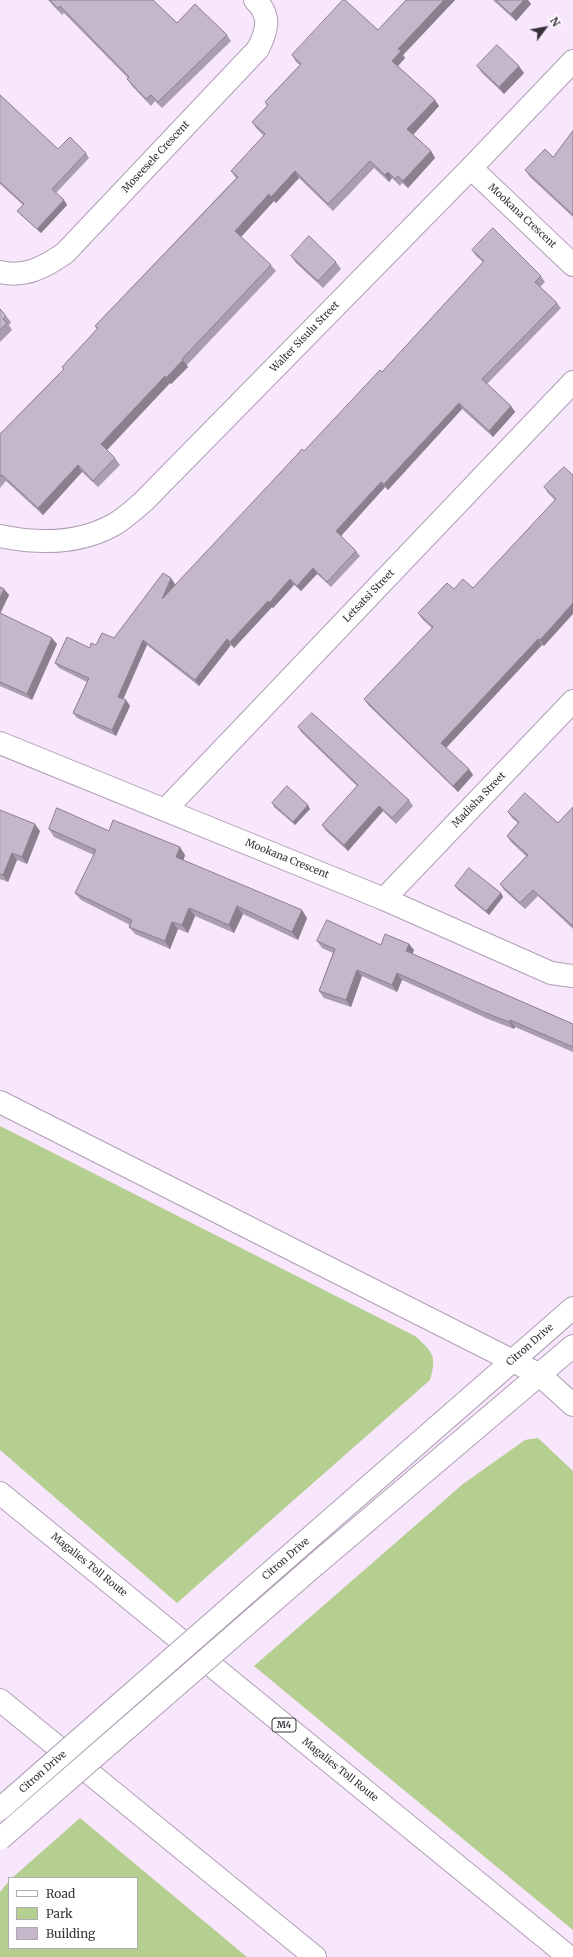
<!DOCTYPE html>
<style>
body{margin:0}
#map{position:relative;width:573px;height:1957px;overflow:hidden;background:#f7e6fc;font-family:Merriweather,serif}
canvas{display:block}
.legend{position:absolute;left:8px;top:1877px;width:130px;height:72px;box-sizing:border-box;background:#fff;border:1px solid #afadb0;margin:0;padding:5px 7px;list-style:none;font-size:12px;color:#38313a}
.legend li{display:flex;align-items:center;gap:8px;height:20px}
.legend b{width:20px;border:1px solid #afadb0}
.north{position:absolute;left:525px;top:8px;width:40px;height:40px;-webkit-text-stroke:3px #fff;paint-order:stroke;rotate:58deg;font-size:11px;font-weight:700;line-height:16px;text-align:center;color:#38313a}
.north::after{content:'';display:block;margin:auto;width:14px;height:18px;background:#38313a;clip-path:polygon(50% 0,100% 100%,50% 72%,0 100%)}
</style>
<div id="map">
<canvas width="573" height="1957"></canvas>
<ul class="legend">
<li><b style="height:5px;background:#fff"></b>Road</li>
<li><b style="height:11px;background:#b5cf90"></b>Park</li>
<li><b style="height:11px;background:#c6b6cb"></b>Building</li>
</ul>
<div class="north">N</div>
</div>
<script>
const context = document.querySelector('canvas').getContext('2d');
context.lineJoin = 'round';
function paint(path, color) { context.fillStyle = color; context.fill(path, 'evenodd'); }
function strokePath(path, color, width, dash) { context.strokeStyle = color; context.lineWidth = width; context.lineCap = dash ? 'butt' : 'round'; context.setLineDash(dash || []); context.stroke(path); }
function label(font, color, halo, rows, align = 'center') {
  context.font = font + ' Merriweather,serif'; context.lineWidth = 3.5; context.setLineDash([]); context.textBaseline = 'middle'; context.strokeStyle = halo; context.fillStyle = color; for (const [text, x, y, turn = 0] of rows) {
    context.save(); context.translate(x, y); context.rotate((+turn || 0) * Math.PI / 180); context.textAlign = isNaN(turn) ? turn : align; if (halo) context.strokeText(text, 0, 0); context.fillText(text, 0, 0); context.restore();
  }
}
paint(new Path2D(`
 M0,1126L415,1336C433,1352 437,1356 430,1380L177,1603L0,1450Z
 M538,1438L573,1471V1930L254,1666L463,1484L525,1440Z
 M80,1818L247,1957H0V1892L9,1881V1948H137V1878H12Z`), '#b5cf90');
const street = new Path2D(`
 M471,168L573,265
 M0,272C25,278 45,267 65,253L258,49C267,31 272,16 255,0
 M0,536C38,544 80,544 115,524C125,518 135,509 144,501L471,168L573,61
 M0,743L384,899L551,973L573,976
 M165,810L573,382
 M384,899L573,701`);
const secondary = new Path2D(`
 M297,1549L573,1308
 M315,1565L573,1346`);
const highway = new Path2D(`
 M0,1102L513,1361L540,1375L573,1405
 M0,1493L569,1957
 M0,1700L315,1957`);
strokePath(street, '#af9fb4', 24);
strokePath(secondary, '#af9fb4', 24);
strokePath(highway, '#af9fb4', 24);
strokePath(street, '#fff', 22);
strokePath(secondary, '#fff', 22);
strokePath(highway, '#fff', 22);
const secondaryBridge = new Path2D(`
 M0,1809L297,1549
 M0,1839L315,1565`);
strokePath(secondaryBridge, '#af9fb4', 24, []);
strokePath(secondaryBridge, '#fff', 22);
paint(new Path2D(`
 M48,0H153L177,23L227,35L231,41L162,108L155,101L151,106L132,86L127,79L128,78L64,13L62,15Z
 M406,0H455L403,55L405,58L398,66L435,100L439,106L413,135L431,151L435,158L408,188L402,183L400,186L392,178L389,182L374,168L333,211L299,178L276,203L274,201L241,237L271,265L276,271L187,365L188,367L171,384L170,383L107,450L115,458L120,465L98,487L82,472L43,515L6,481L0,488V434L63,370L62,367L97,329L95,326L236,178L231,171L264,136L256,128L252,122L267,106L265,102L300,65L296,62L292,55L378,30Z
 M493,0H528L531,4L516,21Z
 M477,66L524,73L504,94L482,73Z
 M0,95L58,149L86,153L89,158L56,193L64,200L67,205L41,233L21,215L17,211L23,205L0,184Z
 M573,131V217L530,177L525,170L553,157Z
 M472,250L541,276L545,282L540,287L557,303L561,308L487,384L511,406L515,412L493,437L462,409L388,490L385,487L341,536L356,551L360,556L331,587L317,574L301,591L294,585L273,608L272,607L234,648L231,645L199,686L147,645L123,699L126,700L130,706L116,736L77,718L73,713L87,682L59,668L55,663L90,648L114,638L175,584L174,586L304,451L382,372L483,262L476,256Z
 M291,256L336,262L341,269L323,288L296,263Z
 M0,309L6,316L11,322L9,325L12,330L0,342Z
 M564,467L544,646L542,645L446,748L469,769L473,775L458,792L368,705L364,699L432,628L422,619L418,613L454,589L473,588L555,500L548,493L544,487Z
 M0,587L4,589L9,595L0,613L57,644L32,700L0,686Z
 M298,727L409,800L413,806L396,824L383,811L348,851L326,831L322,825L357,786L302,733Z
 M272,803L310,809L295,825L274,807Z
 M573,807V929L538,896L525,909L504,890L500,884L526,856L511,842L507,836L518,823L512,818L508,812L558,823Z
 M0,810L40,831L27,864L17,860L8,882L0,879Z
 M49,829L109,831L185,855L183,860L307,918L298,940L243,914L234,933L195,916L188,933L178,929L170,949L135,934L129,927L130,925L81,900L75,893L94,855L54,837Z
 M455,886L501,893L503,897L489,915L458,890Z
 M317,941L381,945L409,944L414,950L412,954L573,1024V1052L515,1027L514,1029L488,1019L402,980L397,992L362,976L351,1007L324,998L319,991L333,953L322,948Z`), '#aa9daf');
paint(new Path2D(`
 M444,0H455L403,55L405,58L397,67L392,61L398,49Z
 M524,0H528L531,4L516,21L511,14Z
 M519,66L524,73L504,94L499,87Z
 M435,100L439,106L412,136L407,129Z
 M431,151L435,158L408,188L403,181Z
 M295,171L299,178L276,203L271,197Z
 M388,172L392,178L389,182L385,175Z
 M269,194L274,201L240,238L235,231Z
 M64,200L67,205L41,233L37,229Z
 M183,360L188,367L171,384L166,378Z
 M165,376L170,383L106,451L101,444Z
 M459,403L462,409L388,490L384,484Z
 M511,406L515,412L493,437L489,431Z
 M78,465L82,472L43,515L38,508Z
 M381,482L385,487L340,537L336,531Z
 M313,568L317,574L301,591L297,586Z
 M171,578L175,584L166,605L162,599Z
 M290,579L294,585L273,608L269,603Z
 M4,589L9,595L0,614V598Z
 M268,601L272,607L234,648L230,642Z
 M573,603V614L544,646L540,640Z
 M52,638L57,644L32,700L27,694Z
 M227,639L231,645L199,686L195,680Z
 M538,639L542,645L445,749L441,743Z
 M143,640L147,645L122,702L118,697Z
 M126,700L130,706L116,736L112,730Z
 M469,769L473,775L458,792L453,786Z
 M308,805L310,809L295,825L293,822Z
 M379,806L383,811L348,851L344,845Z
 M35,824L40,831L27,864L22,857Z
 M180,847L185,855L182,865L176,857Z
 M12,853L17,860L8,882L3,875Z
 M501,893L503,897L489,915L486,911Z
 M237,906L243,914L234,933L229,925Z
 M189,908L195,916L188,933L182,925Z
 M302,910L307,918L298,940L292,932Z
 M172,922L178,929L170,949L165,941Z
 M409,944L414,950L411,958L406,951Z
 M357,970L362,976L351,1007L346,1000Z
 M397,973L402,980L397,992L392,985Z
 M510,1020L515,1027L514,1029L509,1022Z`), '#8b7f8e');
const building = new Path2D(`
 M50,0H153L177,23L195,4L227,35L158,102L151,95L146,99L127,79L129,77L60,6L58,8Z
 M343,0H345L378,30L406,0H444L398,49L401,51L392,61L435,100L407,129L431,151L403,181L398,176L395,179L388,172L385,175L370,161L328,204L295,171L271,197L269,194L235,231L271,265L182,359L183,360L166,378L165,376L101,444L115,458L93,481L78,465L38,508L2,475L0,476V434L64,369L62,367L98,328L95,326L238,177L231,171L265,134L252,122L268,105L265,102L301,64L292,55Z
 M496,0H524L511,14Z
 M497,45L519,66L499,87L477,66Z
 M0,95L58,149L70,137L86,153L52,189L64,200L37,229L17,211L24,204L0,182Z
 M573,131V215L525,170L545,149L553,157Z
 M493,228L541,276L535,282L557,303L482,379L511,406L489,431L459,403L384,484L381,482L336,531L356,551L327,582L313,568L297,586L290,579L269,603L268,601L230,642L227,639L195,680L143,640L118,697L126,700L112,730L73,713L89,678L55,663L67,637L90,648L91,643L96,645L102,633L114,638L163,573L171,578L162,599L294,458L302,449L304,451L380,370L382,372L484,261L472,250Z
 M309,236L336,262L318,281L291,256Z
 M0,309L6,316L3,319L7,323L0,330Z
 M564,467L573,475V603L540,640L538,639L441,743L469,769L453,786L364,699L433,627L418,613L447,583L454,589L463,579L473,588L556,499L544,487Z
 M0,587L4,589L0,598Z
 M0,613L52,638L27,694L0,682Z
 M312,713L409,800L392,818L379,806L344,845L322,825L358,785L298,727Z
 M287,786L308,805L293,822L272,803Z
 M525,793L558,823L573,807V926L533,890L520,903L500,884L528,855L507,836L519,822L508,812Z
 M57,808L109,831L113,820L180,847L176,857L302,910L292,932L237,906L229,925L189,908L182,925L172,922L165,941L129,927L132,920L75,893L96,850L49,829Z
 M0,810L35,824L22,857L12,853L3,875L0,874Z
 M469,868L501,893L486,911L455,886Z
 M327,920L381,945L385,934L409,944L406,951L573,1024V1047L510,1020L509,1022L483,1012L397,973L392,985L357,970L346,1000L319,991L335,949L317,941Z`);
paint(building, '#c6b6cb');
strokePath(building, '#8b7f8e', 1);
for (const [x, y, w] of [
 [284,1725,24]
]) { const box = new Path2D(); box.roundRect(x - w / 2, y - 7, w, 14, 3); context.fillStyle = '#fff'; context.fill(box); strokePath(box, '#38313a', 1); }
label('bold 9px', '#38313a', null, [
 ["M4",284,1725]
]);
label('10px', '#38313a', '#fff', [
 ["Moseesele Crescent",156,157,-47],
 ["Mookana Crescent",522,216,43],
 ["Walter Sisulu Street",305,337,-46],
 ["Letsatsi Street",369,596,-46],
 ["Madisha Street",479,800,-46],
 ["Mookana Crescent",287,859,22],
 ["Citron Drive",530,1345,-41],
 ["Citron Drive",286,1559,-41],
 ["Magalies Toll Route",89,1565,39],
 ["Magalies Toll Route",340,1770,39],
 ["Citron Drive",43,1772,-41]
]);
</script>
